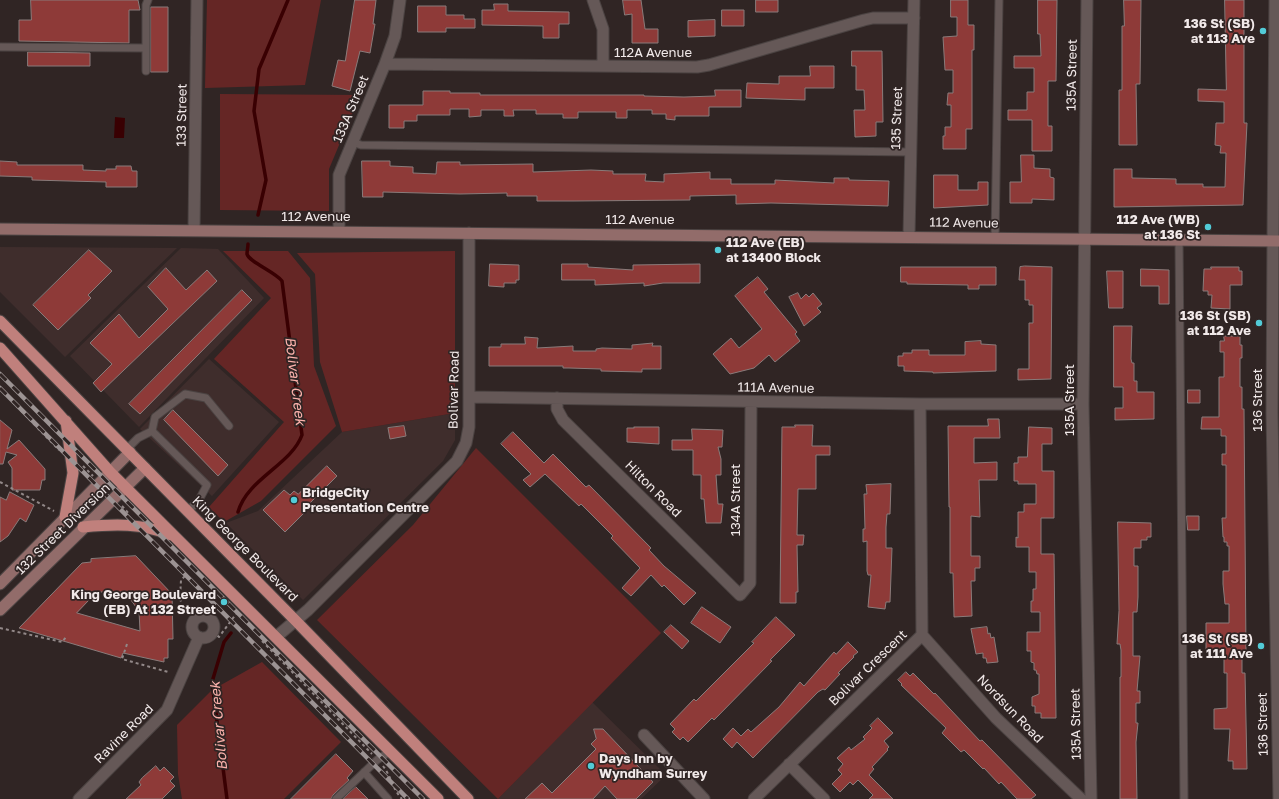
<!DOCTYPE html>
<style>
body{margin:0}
canvas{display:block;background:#302524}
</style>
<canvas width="1279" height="799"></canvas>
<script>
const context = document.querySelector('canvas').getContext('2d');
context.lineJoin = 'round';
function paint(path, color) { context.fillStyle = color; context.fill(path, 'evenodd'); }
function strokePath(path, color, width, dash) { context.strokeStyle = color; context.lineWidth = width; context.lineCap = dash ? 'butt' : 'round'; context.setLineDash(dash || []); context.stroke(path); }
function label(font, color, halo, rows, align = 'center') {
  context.font = font + ' "Golos Text",sans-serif'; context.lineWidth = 3.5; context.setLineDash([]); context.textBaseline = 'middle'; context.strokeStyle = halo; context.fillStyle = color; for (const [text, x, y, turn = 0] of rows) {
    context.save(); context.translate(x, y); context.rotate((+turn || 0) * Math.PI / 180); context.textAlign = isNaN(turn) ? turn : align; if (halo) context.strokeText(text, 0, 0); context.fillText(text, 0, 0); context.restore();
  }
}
paint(new Path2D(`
 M0,247L177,248L65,357L0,292Z
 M181,248L218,249L264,298L139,427L70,356Z
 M209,359L279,422L212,496L140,429Z
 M455,413V440L443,461L303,600L226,523L258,511L342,432Z
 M592,702L666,775L641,799H498Z`), '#3f2d2c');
paint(new Path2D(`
 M207,0H321L305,85L205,88Z
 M220,94L360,95L329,169V211L220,210Z
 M223,251H288L310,278L314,366L336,426L261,501L224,522L209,507L284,422L214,359L271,298Z
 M455,251V413L342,432L320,362L315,274L297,253Z
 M476,448L661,633L498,799L317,620L413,525Z
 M262,662L341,742L284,799H182L178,774L177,725L212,690Z`), '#652625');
paint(new Path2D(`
 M115,117L125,118L124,138H114Z`), '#390002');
strokePath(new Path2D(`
 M258,215L266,180L254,111L259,69L288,0
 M238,512C247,479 291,465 302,435L282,281C275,272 249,262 247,254C247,251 248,247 248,244
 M227,799L212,682L224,642L231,633`), '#390002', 3.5);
const building = new Path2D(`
 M31,0H138L140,10H129V43L19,41V20H31Z
 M355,0H376L373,24H375L370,53L360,51L350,91L332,86L338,60L345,61Z
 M623,0H641L645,29H658V43H632V14L625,15Z
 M756,0H778V12H756Z
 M951,0H968V25H974V50H972V129H966V149H943V136H945V127H951V105H947L948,93H953V70H945L943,37L957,36V17H951Z
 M1038,0H1057L1056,81H1048V126H1052V151H1032V120H1008V110H1027V92H1034V68H1014V56H1041L1040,34H1038Z
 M1124,0H1141L1140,84H1136L1137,145H1119V90H1122V26H1124Z
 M1225,0H1244V123H1247L1243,205L1114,207V169H1132V178L1176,179V184H1203V187H1225L1226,153H1220L1221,146L1215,145L1216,123H1224V102L1198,101V89L1226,90Z
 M494,4H508V11L569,12V24H559V38H543V26L482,25V10H494Z
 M418,6H446V15H464V19H475V28H446V32H418Z
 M151,7H168V72H151Z
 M722,10H744V26H722Z
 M715,20V36L688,37V21Z
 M852,51H882L883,122H876V136L855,137L854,110H865L864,90H856V66H852Z
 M28,52L90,53V66H28Z
 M810,66H834V88H805V100L746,98L747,83L779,84V76H810Z
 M715,90H741V107H709V116H675V120L666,119V114H652V110H627V118H616V112H578V118H563V114H536V110H513L514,116H504V110H481V116L469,117V109H450V115H417V121H404V128H389V105H423V91H450V93H480V95H644V96L684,97L715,96Z
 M1021,155H1034V168L1050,169V177L1054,178V200L1032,199V203H1010V182H1021Z
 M0,161L17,162V165H83V170L106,171V169H116V166H131L132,171H137V187H106V182L32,180V177L0,176Z
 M362,161H390V166L413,167V173L436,174L437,162H460V165L533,164V172L591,170L613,171V174H646L645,181L664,182V174L710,172V179H731V184H775V180L834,183V178H849V180L889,181L888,206L771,203L736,204V195L690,196V200L574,201H537V196H507V193L460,194L383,192V197H363Z
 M934,175H958V190H978V182H988V205L934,208Z
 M89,250L112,271L88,295L91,298L58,330L33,305Z
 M490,264L519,265V280H516V283H504V287L489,286Z
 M562,264H588V267L633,270V265L700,264V283H663L644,286V283L595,285V280H562Z
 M1025,266L1052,267L1051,379L1018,380V369H1029V323H1033V305H1029V300H1025V280H1019L1020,267Z
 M901,267H996V285H979V289H968V285L907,284V282H901Z
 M1211,267H1239V271H1242V285H1230V309L1211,308L1212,295H1208V291H1203L1204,269H1211Z
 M166,268L186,290L207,270L217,281L101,392L93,383L112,364L90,343L119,314L139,338L168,309L148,287Z
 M1141,269L1169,270V304H1159V286H1141Z
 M1107,271H1123V308H1109Z
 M758,277L768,289L764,292L797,332L795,334L800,341L775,362L769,355L754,368L730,374L713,354L731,338L739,348L762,329L735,296Z
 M242,290L252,300L140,414L129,404Z
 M798,293L801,299L806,294L809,297L813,293L822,304L817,308L821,312L804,326L789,297Z
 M1114,326H1132L1131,359L1132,363H1134V381H1137V392H1154V419L1115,420V408H1123V387H1114Z
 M1224,336H1240V345H1242V358H1240V387H1242V409H1244L1246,652H1242V673H1245L1247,769H1233V761H1228L1230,729H1214V709L1227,708V673H1224V652H1206V623H1229V604H1225L1223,584V571H1229V546H1227V542H1224V537H1223L1222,518H1226V465H1222V454H1226V436H1221V429H1201L1202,417H1219V377H1224V352H1220V341H1224Z
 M525,337L538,338L537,348L573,346V351H596V349L602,348L632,349V345L653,343L652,346H661V369H642V372L601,371V369L569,368H563V366H489V347H501V344H525Z
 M981,341V344L996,345V371L933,373V372L904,371V366H898V356H903V353H912V350H929V355H965V342Z
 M1188,390H1200V403H1188Z
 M173,410L228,465L218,476L164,420Z
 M988,419H999L1000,438H974V463L997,462V480H979L980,517L971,516V556H980V568H975V581H971L972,616L954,617L953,573H950V507H949L948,426H988Z
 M0,420L12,430L7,449L19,440L45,469V480H42L40,490H12V468L8,462L17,455L6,452L3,464H0Z
 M795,425H813L812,446H830V455H816V489H798L797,535H804L803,545H797L798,592H796V603H780L782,427H795Z
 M404,426L406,436L390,439L388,428Z
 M634,427H659V444L627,442V428H634Z
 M1029,427L1052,428V444H1042V471H1054V518H1041V554H1054L1056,718H1041V713H1035V706H1032V697L1039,694V674H1037L1036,670H1034V663L1031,662V651H1027V632H1040V612H1031V601H1033V589H1036V572H1029V547H1016V537L1018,538V512H1024V504H1036V484H1018V481H1014V463H1018V457H1027Z
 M692,429L723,430L722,447H718L721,459V475H716L718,504H723L721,523H706L704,499H701V475H693V450H672V440H692Z
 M513,432L544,463L553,454L586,487L589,485L651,548L649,550L664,566L696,593L684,605L664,585L662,587L651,575L631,596L622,588L640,568L611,538L613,536L581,504L579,506L545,474L530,487L523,480L531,474L501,444Z
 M327,466L337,476L308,505L310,507L285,532L263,510L284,490L290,495L294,491L298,494Z
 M891,484L890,514H887L886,527V548H892L890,602H886L885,609L868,607L871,575H868L867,571V541L863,542V529H865L864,494H867L866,485Z
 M10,492L34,505L26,522L20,518L8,536L0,542V497L6,500Z
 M1187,516H1199V530H1188Z
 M1118,522L1151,523V537H1147V540H1141V548H1134V566H1138V597L1137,612H1133V656H1140L1137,691H1140V703H1136V723H1138L1136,742L1137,799H1120V677H1121V650L1120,644H1117L1119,611Z
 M136,556L172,594L173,639H168V658H164V662L123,653L121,658L19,628L82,563L91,562V559ZM97,592H125L139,611L140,631L77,613Z
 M702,607L731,627L720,643L691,623Z
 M776,617L795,635L770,660L772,661L714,720L712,718L688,742L683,737L680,740L672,732L675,729L670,724L694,699L696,701L754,643L752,642Z
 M671,625L689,641L682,649L664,632Z
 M987,627L988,634L990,633L991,638L994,637L998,662L987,663L986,658H983V653L976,654L971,629Z
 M848,642L858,652L853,656L854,657L838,673L840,674L825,690L823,689L818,692L753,758L737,742L732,748L723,739L733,728L741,736L748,729L751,732L779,707L800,682L804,686L834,652L836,654Z
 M906,672L910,676L913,673L934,694L935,693L980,741L982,740L1036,795L1031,799H1017L1001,782L999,784L984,768L983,769L964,750L961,752L942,733L946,728L901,685L902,684L898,680Z
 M878,718L893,733L884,741L889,747L887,749L888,750L872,767L874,769L869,775L893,799H869L873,795L858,780L853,785L850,782L840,792L832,784L842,774L838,770L843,764L837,758L849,747L851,750L865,739L863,737L872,728L870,726Z
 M594,729H603L653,782L636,799H617L605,786L593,799H525L542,783L552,793L596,749L591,744L596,739Z
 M336,754L353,771L347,778L349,780L333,795L331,799H291Z
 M156,766L160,771L164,767L174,777L170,781L175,786L162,799H126L141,785L139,782L142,778Z
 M356,787L368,799H343Z`);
paint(building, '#8e3a38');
strokePath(building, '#897b7a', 1);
const service = new Path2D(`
 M0,47L146,48
 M146,71V5L148,0
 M352,142L361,145L910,152
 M995,238L999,0
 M1179,240L1184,799
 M152,431L155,417L185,394L206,398L229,426
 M127,449L138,438L152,431L207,485L199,500L188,511
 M364,772L388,799
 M336,799L377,760L389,752`);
const minor = new Path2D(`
 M593,0L603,29V66
 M1087,0L1083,404L1091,799
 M385,64L697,67L709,65L864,20L873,18H914
 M194,230L197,0
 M339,231V175L385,64L395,36L400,0
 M909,236L914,0
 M1273,241L1275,0
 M469,397L920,404H1083
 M557,398V409L563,420L740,595L750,583L751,402
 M192 627a11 11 0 1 1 22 0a11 11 0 1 1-22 0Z
 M922,635L996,718L1081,799
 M276,637L308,610L457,461L466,443L469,427V233
 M644,735L704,799
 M789,764L824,799
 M79,799L167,710L199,637
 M754,799L922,635L920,404`);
const tertiary = new Path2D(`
 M1273,241L1272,413L1279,799`);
const secondary = new Path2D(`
 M0,229L1279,241
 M0,584L130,452
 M0,610L145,468`);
const primary = new Path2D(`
 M0,321L296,621L468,799
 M0,348L110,472L438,799
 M65,517L73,473L66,421
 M83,527C115,524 141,523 171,535`);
strokePath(service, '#4b4342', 9);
strokePath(minor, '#4b4342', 13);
strokePath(tertiary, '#4b4342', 13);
strokePath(secondary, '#4b4342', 13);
strokePath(primary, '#4b4342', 13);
strokePath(new Path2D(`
 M0,389L59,450
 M83,466L93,476
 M0,482L54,511
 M122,506L130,515
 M184,613L180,598L181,580L185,576
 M0,628L62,642L66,637
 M213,632L219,637L236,614
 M262,641L372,754
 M127,644L122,659L168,672
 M383,766C391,776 393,790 402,799`), '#928888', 2, [3, 3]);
strokePath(service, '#655857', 7);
strokePath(minor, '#655857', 11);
strokePath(tertiary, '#655857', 11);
strokePath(secondary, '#926c6a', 11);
strokePath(primary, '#c0807c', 11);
const rail = new Path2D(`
 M0,374L423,799
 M0,388L408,799`);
strokePath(rail, '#9c9393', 4.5);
strokePath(rail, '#302524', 3, [9]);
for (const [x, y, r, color] of [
 [1263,31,4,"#52cbd7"],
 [1208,227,4,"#52cbd7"],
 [718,250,4,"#52cbd7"],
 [1259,323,4,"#52cbd7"],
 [294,500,4,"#52cbd7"],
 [224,602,4,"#52cbd7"],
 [1261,646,4,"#52cbd7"],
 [591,766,4,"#52cbd7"]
]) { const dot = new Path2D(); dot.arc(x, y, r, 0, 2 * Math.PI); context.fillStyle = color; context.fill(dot); strokePath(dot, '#302524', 1.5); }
label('bold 13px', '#f1e9e9', '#302524', [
 ["136 St (SB)",1255,24],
 ["at 113 Ave",1255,39],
 ["112 Ave (WB)",1200,220],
 ["at 136 St",1200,235],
 ["112 Ave (EB)",726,243,"left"],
 ["at 13400 Block",726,258,"left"],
 ["136 St (SB)",1251,316],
 ["at 112 Ave",1251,331],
 ["BridgeCity",302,493,"left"],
 ["Presentation Centre",302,508,"left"],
 ["King George Boulevard",216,595],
 ["(EB) At 132 Street",216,610],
 ["136 St (SB)",1253,639],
 ["at 111 Ave",1253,654],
 ["Days Inn by",599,759,"left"],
 ["Wyndham Surrey",599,774,"left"]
], 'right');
label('13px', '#f1e9e9', '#302524', [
 ["112A Avenue",653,53],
 ["135A Street",1072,75,-89],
 ["133A Street",351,109,-67],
 ["133 Street",182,115,-89],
 ["135 Street",897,118,-88],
 ["112 Avenue",316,217],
 ["112 Avenue",640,220],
 ["112 Avenue",964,223,1],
 ["111A Avenue",776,388,1],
 ["Bolivar Road",454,390,-89],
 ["135A Street",1070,400,-90],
 ["136 Street",1258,400,-90],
 ["Hilton Road",653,489,45],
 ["134A Street",736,500,-90],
 ["132 Street Diversion",63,529,-44],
 ["King George Boulevard",245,549,45],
 ["Bolivar Crescent",868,668,-44],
 ["Nordsun Road",1010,709,46],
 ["135A Street",1076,724,-91],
 ["136 Street",1263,724,-91],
 ["Ravine Road",124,734,-45]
]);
label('italic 14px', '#fbb1ab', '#302524', [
 ["Bolivar Creek",295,381,83],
 ["Bolivar Creek",219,726,-95]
]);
</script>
